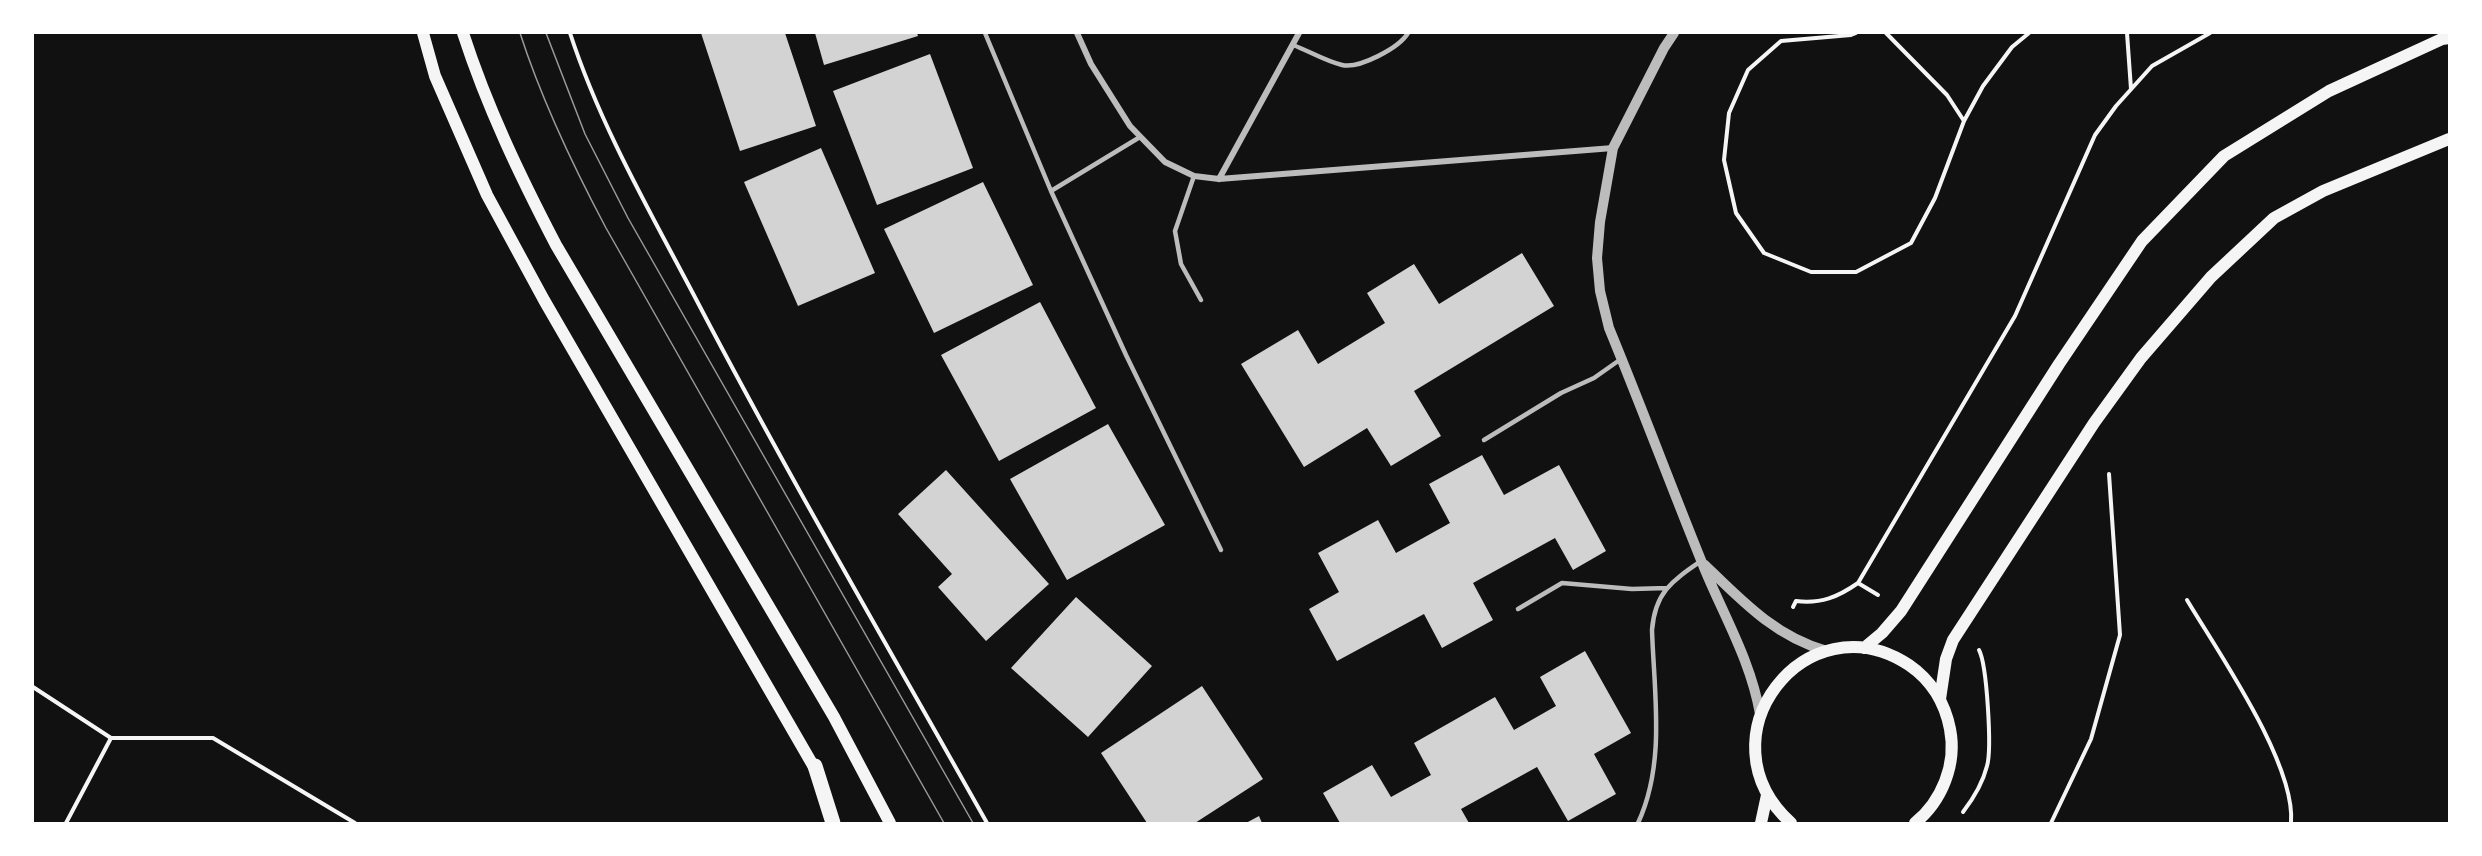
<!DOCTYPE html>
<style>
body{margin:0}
#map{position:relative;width:2482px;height:856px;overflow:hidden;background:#111;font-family:"DM Sans",sans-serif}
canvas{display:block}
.frame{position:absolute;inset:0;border:34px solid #fff;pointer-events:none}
</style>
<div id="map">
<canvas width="2482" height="856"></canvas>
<div class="frame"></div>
</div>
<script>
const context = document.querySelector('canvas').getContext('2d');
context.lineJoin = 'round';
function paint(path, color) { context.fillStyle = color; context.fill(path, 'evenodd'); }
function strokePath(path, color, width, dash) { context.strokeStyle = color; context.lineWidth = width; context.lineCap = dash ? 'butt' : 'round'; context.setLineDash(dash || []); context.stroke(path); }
paint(new Path2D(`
 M701,33H785L816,126L740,151Z
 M815,33H917L918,36L824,65Z
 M930,54L973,168L877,205L833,91Z
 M821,148L875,273L798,306L744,182Z
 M983,182L1033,285L934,333L884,229Z
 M1522,253L1554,306L1414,391L1441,436L1391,466L1367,428L1304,467L1241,364L1298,330L1318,364L1385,323L1367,293L1414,264L1439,304Z
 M1040,302L1096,408L999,461L941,355Z
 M1108,424L1165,525L1067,580L1010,479Z
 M1482,455L1504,495L1559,465L1606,551L1573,570L1555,538L1473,583L1493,620L1442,648L1424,614L1337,661L1309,609L1339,592L1318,553L1378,520L1396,553L1450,523L1429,484Z
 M946,470L1049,584L986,641L938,587L952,574L898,514Z
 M1076,597L1152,666L1088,737L1011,668Z
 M1585,651L1631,733L1594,754L1616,794L1568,821L1537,767L1461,809L1469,823H1340L1323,793L1372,765L1391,797L1431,775L1414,743L1495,697L1514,730L1556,706L1540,677Z
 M1202,686L1263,779L1195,823H1147L1101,753Z
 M1259,816L1262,823H1246Z`), '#d3d3d3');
strokePath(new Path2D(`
 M570,33C601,128 652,215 698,303C790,479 890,650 987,823
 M1856,33L1851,35L1781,41L1748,70L1729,113L1724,160L1736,213L1764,253L1811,272H1856L1911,243L1935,198L1964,121L1983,86L2012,47L2029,33
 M1886,33L1947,95L1964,121
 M2127,33L2131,89
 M1858,583L1878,595
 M2187,600C2218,652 2296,764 2291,823
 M1793,607L1796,601C1821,604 1838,597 1858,583L2015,316L2095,135L2116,106L2152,66L2210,33
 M33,687L111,738H213L355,823
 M1963,812C1973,799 1983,782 1987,766C1992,749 1987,665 1979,650
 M66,823L111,738
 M2051,823L2091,739L2120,635L2109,474`), '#f5f5f5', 4);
strokePath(new Path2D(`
 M985,33L1051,191L1126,355L1221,550
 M1293,45C1309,51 1325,61 1342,65C1359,69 1399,48 1408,33
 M1194,176L1175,231L1181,264L1201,300
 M1051,191L1140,137
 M1484,440L1561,393L1594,378L1621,359
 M1518,609L1562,583L1632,589L1667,588
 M1638,823C1666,763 1654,693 1652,630C1655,592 1672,581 1701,561`), '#bcbcbc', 4.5);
strokePath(new Path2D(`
 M1077,33L1091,64L1130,126L1165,162L1194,176L1219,179L1613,148
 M1219,179L1299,33`), '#bcbcbc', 6);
strokePath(new Path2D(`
 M1674,33L1664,48L1613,148L1600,222L1597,258L1600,291L1609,328C1642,408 1672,489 1705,570C1725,618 1751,662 1760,714
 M1705,565C1742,601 1776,637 1827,651`), '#bcbcbc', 10);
strokePath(new Path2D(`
 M423,33L435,76L487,195L544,300L818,774
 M463,33C487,107 520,176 556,245L834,717L890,823
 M1864,648L1882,633L1901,611L2059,364L2142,241L2224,156L2329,91L2442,39L2449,38
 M1940,699L1946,659L1953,640L2094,423L2141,358L2211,277L2274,218L2323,191L2449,139
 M1761,823L1767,795
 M1791,823C1697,738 1806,597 1909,665C1931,680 1945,703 1950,729C1957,764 1942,801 1915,823`), '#f5f5f5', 12);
strokePath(new Path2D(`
 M815,766L833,823`), '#f5f5f5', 15);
strokePath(new Path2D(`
 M520,33C542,101 572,164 606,228L944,823
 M546,33L585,134L628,218L973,823`), '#9a9a9a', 1.5);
</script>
